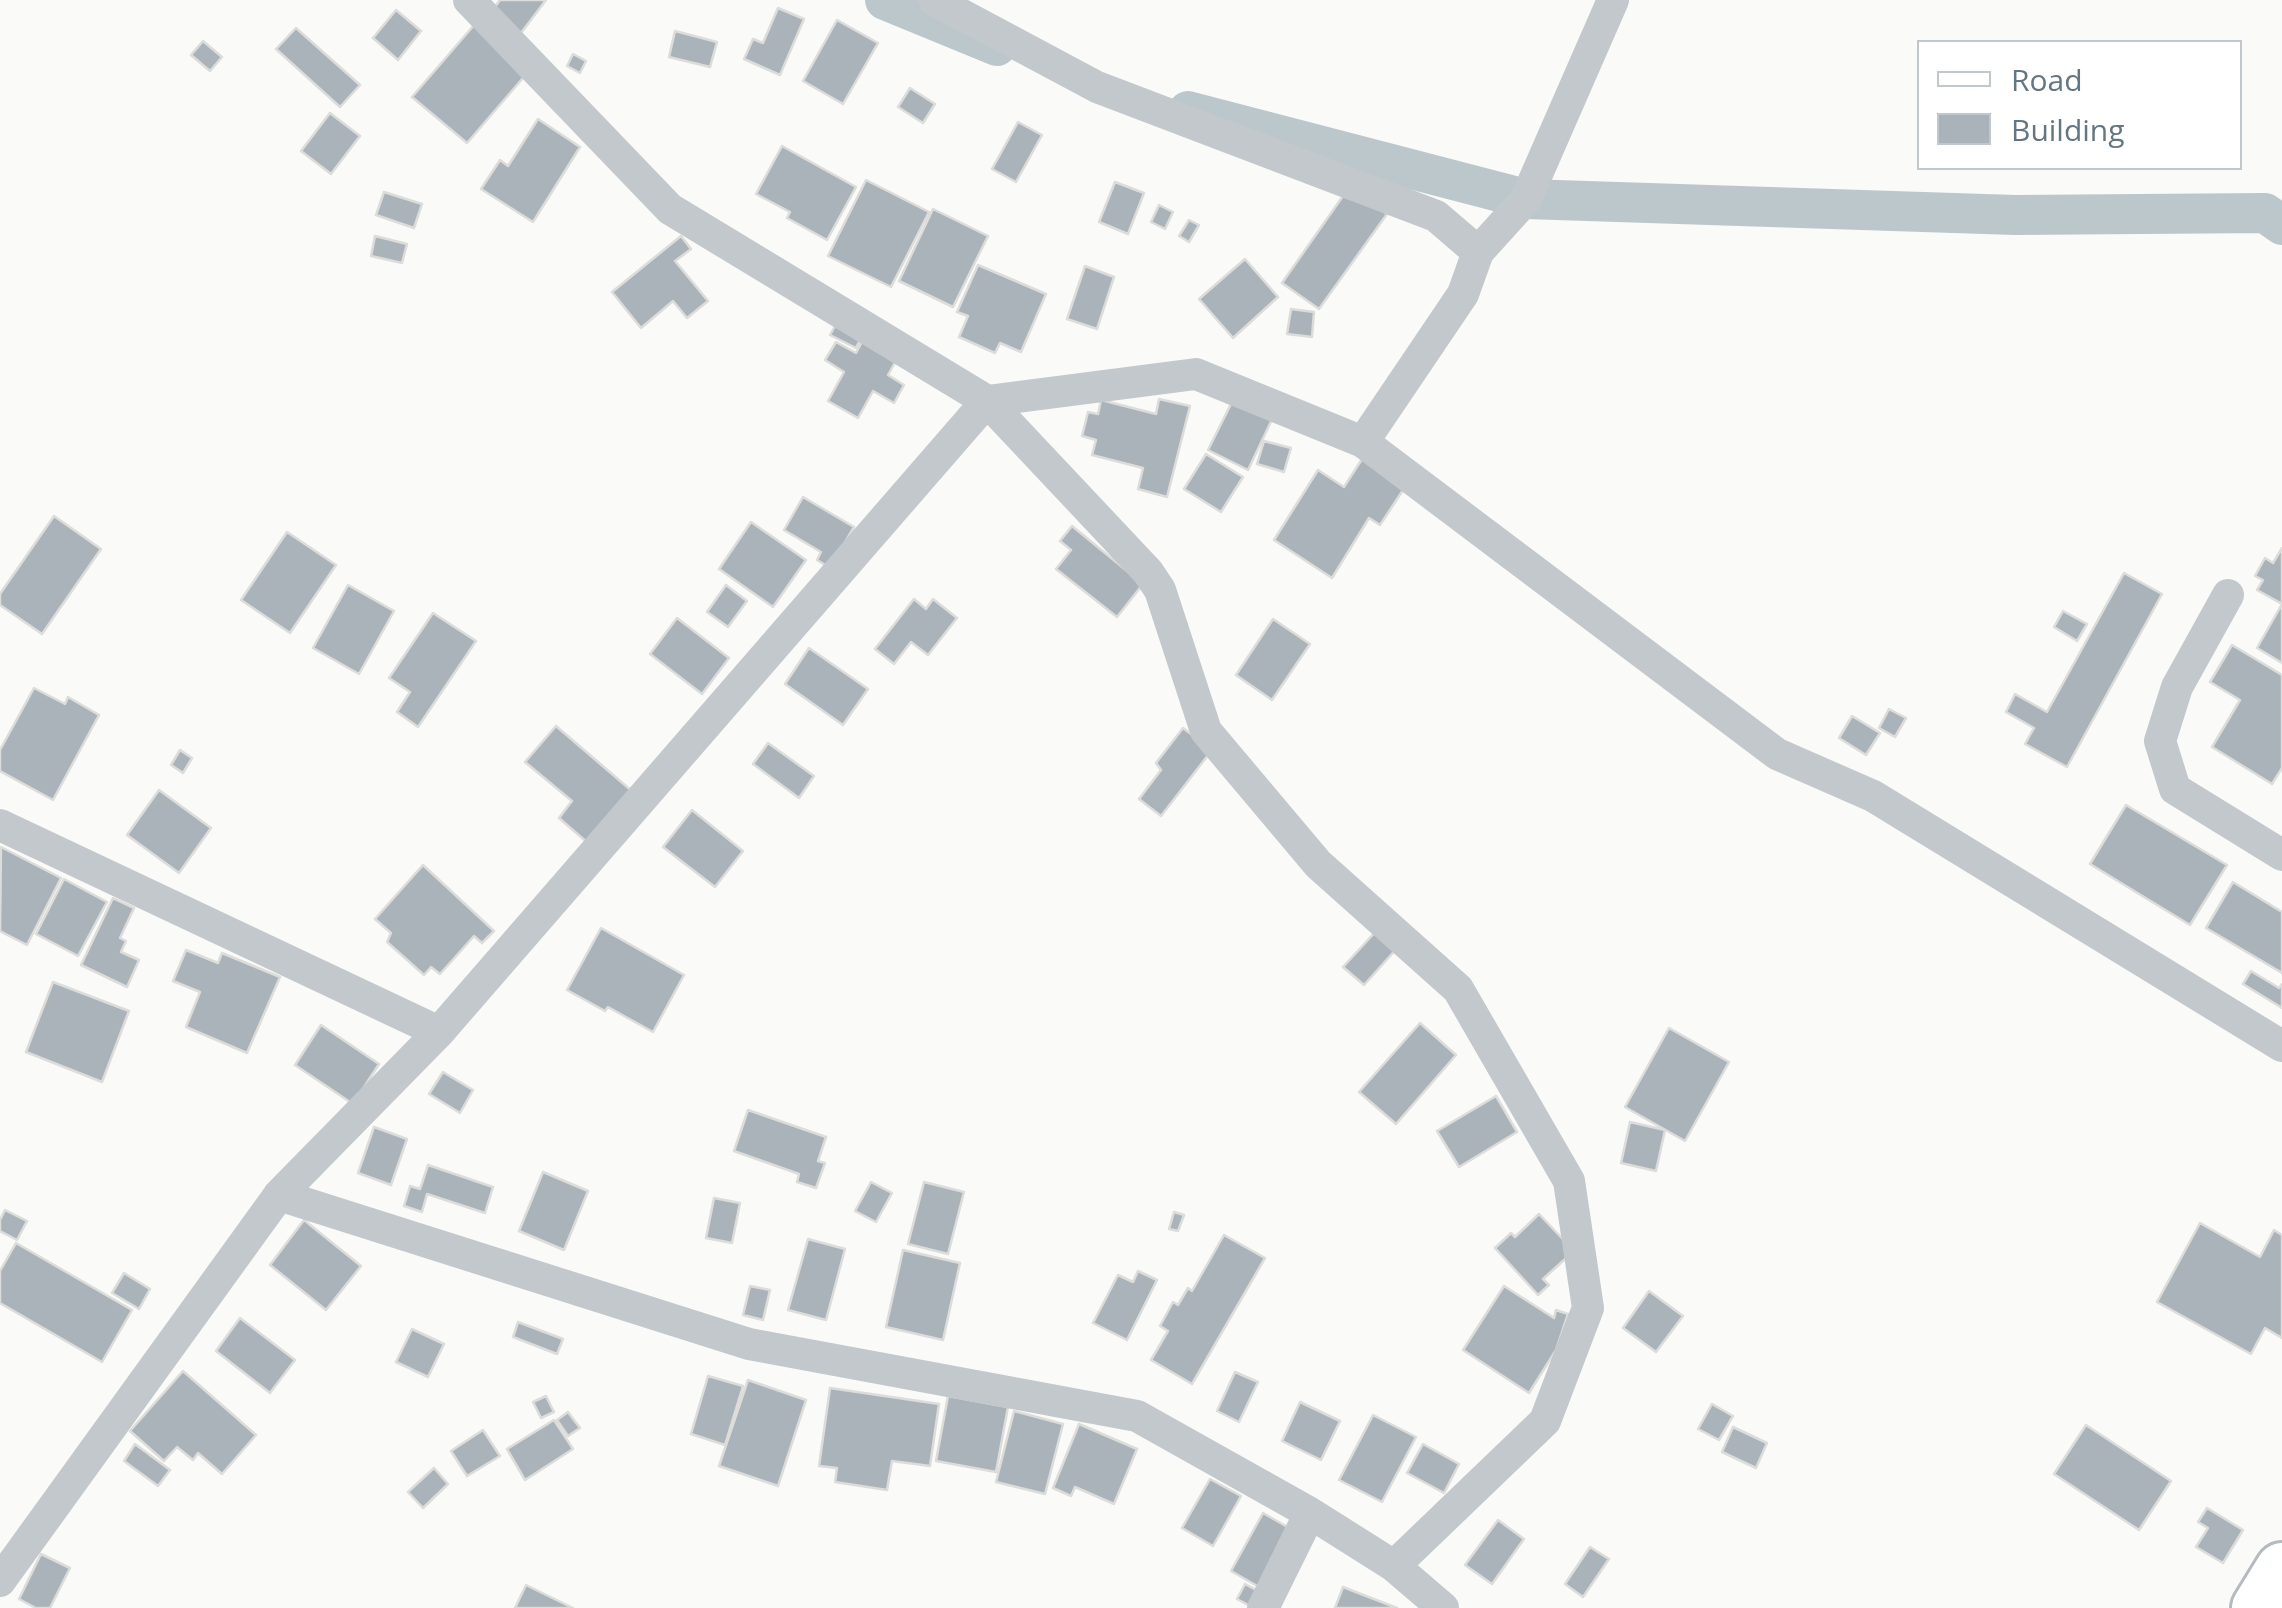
<!DOCTYPE html>
<style>
body{margin:0}
#map{position:relative;width:2282px;height:1608px;overflow:hidden;background:#fafaf8;font-family:"Open Sans",sans-serif}
canvas{display:block}
.legend{position:absolute;left:1917px;top:40px;width:325px;height:130px;box-sizing:border-box;background:#fff;border:2px solid #c1c8cd;margin:0;padding:12px 18px;list-style:none;font-size:30px;color:#657683}
.legend li{display:flex;align-items:center;gap:20px;height:50px}
.legend b{width:50px;border:2px solid #c1c8cd}
</style>
<div id="map">
<canvas width="2282" height="1608"></canvas>
<ul class="legend">
<li><b style="height:12px;background:#fff"></b>Road</li>
<li><b style="height:28px;background:#aab3b9"></b>Building</li>
</ul>
</div>
<script>
const context = document.querySelector('canvas').getContext('2d');
context.lineJoin = 'round';
function strokePath(path, color, width, dash) { context.strokeStyle = color; context.lineWidth = width; context.lineCap = dash ? 'butt' : 'round'; context.setLineDash(dash || []); context.stroke(path); }
function paint(path, color) { context.fillStyle = color; context.fill(path, 'evenodd'); }
strokePath(new Path2D(`
 M885,0L997,46
 M1188,111L1526,199L2015,215L2265,213L2282,225`), '#bbc7cb', 40);
const building = new Path2D(`
 M500,0H546L521,33L492,11Z
 M778,8L804,19L780,75L744,59L753,39L763,43Z
 M396,10L421,31L398,60L373,38Z
 M837,20L878,43L843,104L803,81Z
 M475,24L529,71L467,143L412,97Z
 M296,28L360,85L340,107L276,49Z
 M675,31L717,42L710,67L669,57Z
 M203,41L222,57L210,71L191,55Z
 M573,54L586,61L580,73L567,66Z
 M910,88L935,104L923,123L898,107Z
 M330,113L360,136L331,174L301,151Z
 M538,119L580,147L533,222L481,189L500,160L508,166Z
 M1018,122L1042,135L1016,182L992,169Z
 M782,146L856,187L827,240L787,218L790,212L756,194Z
 M866,180L929,212L891,287L828,256Z
 M1115,182L1144,193L1128,234L1099,222Z
 M1350,186L1387,214L1319,309L1282,283Z
 M384,192L422,204L414,228L376,215Z
 M1159,205L1173,212L1165,229L1151,222Z
 M933,209L988,236L953,307L899,281Z
 M1189,220L1199,225L1189,242L1179,236Z
 M375,236L407,244L402,263L371,256Z
 M681,236L691,249L675,261L708,301L687,318L673,301L641,328L612,292Z
 M1245,259L1278,297L1233,338L1199,299Z
 M978,265L1046,294L1021,352L1000,343L995,353L959,337L968,316L957,312Z
 M1085,266L1114,277L1097,329L1067,319Z
 M1291,309L1314,312L1312,337L1287,334Z
 M840,317L865,330L856,348L830,335Z
 M864,338L898,357L888,375L904,385L894,403L873,391L858,418L828,401L844,372L825,360L836,342L856,353Z
 M1237,392L1276,411L1248,470L1208,450Z
 M1159,399L1190,406L1167,497L1138,489L1143,468L1092,455L1096,440L1082,436L1088,412L1098,414L1101,400L1156,414Z
 M1264,441L1291,448L1284,472L1257,464Z
 M1206,454L1243,477L1221,512L1184,489Z
 M1364,456L1407,484L1380,525L1369,518L1332,578L1274,540L1318,470L1344,487Z
 M803,497L854,527L830,568L817,560L821,552L784,530Z
 M54,516L101,549L42,634L0,605V594Z
 M751,522L806,560L773,607L719,569Z
 M1072,526L1143,584L1117,617L1056,569L1071,550L1060,541Z
 M287,532L336,565L290,633L241,600Z
 M2282,548V604L2257,590L2263,580L2255,576L2265,558L2273,563Z
 M2124,573L2162,594L2067,767L2025,744L2034,728L2006,712L2015,694L2047,712Z
 M348,585L394,611L359,674L313,648Z
 M726,585L747,601L728,627L707,612Z
 M914,599L926,609L933,599L957,618L928,655L911,642L894,664L875,649Z
 M2282,604V663L2257,648Z
 M2063,611L2087,624L2077,641L2054,627Z
 M433,613L476,641L418,727L397,712L410,692L389,678Z
 M677,618L729,658L702,694L650,654Z
 M1273,619L1310,644L1272,700L1236,675Z
 M2232,645L2282,675V768L2272,784L2212,747L2240,700L2210,682Z
 M809,648L868,689L843,725L785,684Z
 M34,688L65,704L68,697L99,715L53,800L0,771V750Z
 M1889,709L1906,718L1895,737L1879,728Z
 M1852,716L1880,733L1866,755L1839,738Z
 M556,726L633,792L589,844L559,818L572,801L525,762Z
 M1183,728L1212,750L1161,816L1139,799L1161,770L1156,763Z
 M768,743L814,776L799,798L753,764Z
 M180,750L192,758L183,773L171,765Z
 M159,790L211,828L179,873L127,835Z
 M2126,805L2227,865L2190,925L2090,864Z
 M692,810L743,851L715,887L663,847Z
 M1,847L61,878L27,945L0,931Z
 M423,865L494,931L482,943L474,936L440,974L431,967L424,975L387,942L391,933L375,919Z
 M64,879L107,902L78,956L36,934Z
 M2233,882L2282,912V973L2206,928Z
 M113,898L134,908L120,938L126,941L121,952L139,960L127,987L81,965Z
 M601,928L684,975L653,1032L608,1007L605,1011L567,990Z
 M1379,928L1399,946L1364,985L1343,967Z
 M186,950L218,963L222,953L280,977L247,1053L186,1027L200,992L173,981Z
 M2251,971L2279,988L2282,984V1008L2243,984Z
 M53,982L129,1011L102,1082L26,1052Z
 M1420,1023L1456,1055L1396,1124L1359,1092Z
 M321,1025L379,1064L353,1104L295,1065Z
 M1669,1028L1729,1062L1685,1141L1625,1107Z
 M443,1072L473,1090L460,1113L429,1094Z
 M1496,1096L1517,1132L1459,1167L1437,1131Z
 M748,1110L826,1137L818,1161L825,1163L816,1188L797,1182L799,1174L734,1151Z
 M1630,1122L1665,1130L1656,1171L1621,1163Z
 M374,1127L407,1139L391,1185L358,1173Z
 M428,1165L493,1187L485,1213L427,1194L422,1212L404,1206L410,1186L420,1189Z
 M543,1172L588,1191L564,1250L519,1231Z
 M871,1182L892,1193L876,1222L855,1211Z
 M924,1182L964,1192L948,1254L908,1244Z
 M714,1198L740,1203L732,1243L706,1238Z
 M5,1210L27,1221L17,1240L0,1231V1220Z
 M1174,1212L1184,1215L1178,1231L1169,1229Z
 M1539,1214L1574,1251L1543,1279L1549,1285L1538,1295L1495,1248L1511,1233L1515,1237Z
 M304,1220L361,1266L326,1310L270,1265Z
 M2200,1223L2260,1257L2274,1230L2282,1235V1338L2265,1328L2251,1354L2157,1302Z
 M1224,1235L1265,1258L1192,1384L1151,1360L1168,1331L1160,1326L1173,1302L1178,1305L1188,1288L1192,1291Z
 M808,1239L845,1249L826,1320L788,1310Z
 M16,1243L132,1310L102,1362L0,1303V1271Z
 M903,1250L960,1263L943,1340L886,1327Z
 M1138,1271L1157,1280L1127,1340L1093,1323L1118,1275L1133,1282Z
 M124,1273L150,1289L139,1309L112,1293Z
 M750,1286L770,1290L763,1320L743,1315Z
 M1504,1286L1554,1318L1556,1310L1568,1314L1556,1350L1529,1393L1463,1350Z
 M1649,1291L1683,1316L1656,1352L1623,1328Z
 M240,1318L295,1360L270,1393L216,1351Z
 M518,1322L563,1339L557,1354L513,1337Z
 M412,1329L444,1344L428,1377L396,1362Z
 M183,1371L256,1435L222,1474L198,1453L193,1460L177,1447L164,1461L130,1431Z
 M1235,1372L1258,1382L1239,1422L1217,1411Z
 M708,1376L743,1386L725,1445L691,1434Z
 M748,1380L806,1400L778,1486L719,1466Z
 M830,1388L939,1404L930,1466L892,1461L887,1490L835,1482L837,1468L819,1466Z
 M546,1396L554,1412L541,1418L533,1402Z
 M948,1396L1008,1407L996,1472L936,1461Z
 M1300,1402L1340,1421L1321,1460L1282,1441Z
 M1712,1404L1733,1416L1719,1440L1698,1429Z
 M1014,1411L1063,1424L1045,1494L996,1482Z
 M568,1412L580,1428L568,1436L557,1420Z
 M1373,1415L1416,1437L1382,1502L1339,1480Z
 M554,1420L573,1449L525,1480L507,1449Z
 M1079,1424L1137,1449L1114,1504L1075,1487L1071,1496L1053,1488Z
 M2086,1425L2171,1481L2139,1530L2054,1474Z
 M1733,1427L1767,1443L1756,1468L1722,1452Z
 M483,1430L500,1456L467,1476L451,1451Z
 M135,1444L170,1470L158,1486L124,1461Z
 M1423,1444L1459,1464L1444,1493L1407,1473Z
 M434,1468L448,1484L423,1508L408,1492Z
 M1210,1479L1241,1496L1213,1546L1182,1528Z
 M2207,1508L2243,1530L2223,1563L2196,1547L2208,1528L2198,1522Z
 M1263,1513L1291,1529L1259,1587L1231,1571Z
 M1498,1520L1524,1539L1492,1584L1465,1565Z
 M1590,1547L1609,1559L1583,1597L1565,1584Z
 M41,1554L70,1568L50,1608H36L19,1599Z
 M1245,1584L1267,1596L1254,1608L1237,1599Z
 M526,1585L573,1608H515Z
 M1343,1587L1397,1608H1335Z`);
paint(building, '#aab3b9');
strokePath(building, '#dcdcda', 2.5);
const primary = new Path2D(`
 M2258,1608L2282,1569`);
strokePath(primary, '#b5babe', 58);
strokePath(new Path2D(`
 M469,0L670,209L987,401L1148,572L1160,590L1206,731L1318,864L1458,989L1569,1181L1588,1308L1545,1421L1394,1566
 M934,0L1097,87L1436,216L1478,252L1463,294L1363,442
 M1478,252L1526,199L1613,0
 M2228,595L2177,687L2160,741L2175,789L2282,855
 M0,825L439,1032
 M279,1195L749,1344L1137,1416L1310,1513L1394,1566L1443,1608
 M0,1581L279,1195L439,1032L987,401L1196,374L1363,442L1777,754L1873,796L2282,1046
 M1263,1608L1310,1513`), '#c3c8cc', 32);
strokePath(primary, '#fff', 52);
</script>
